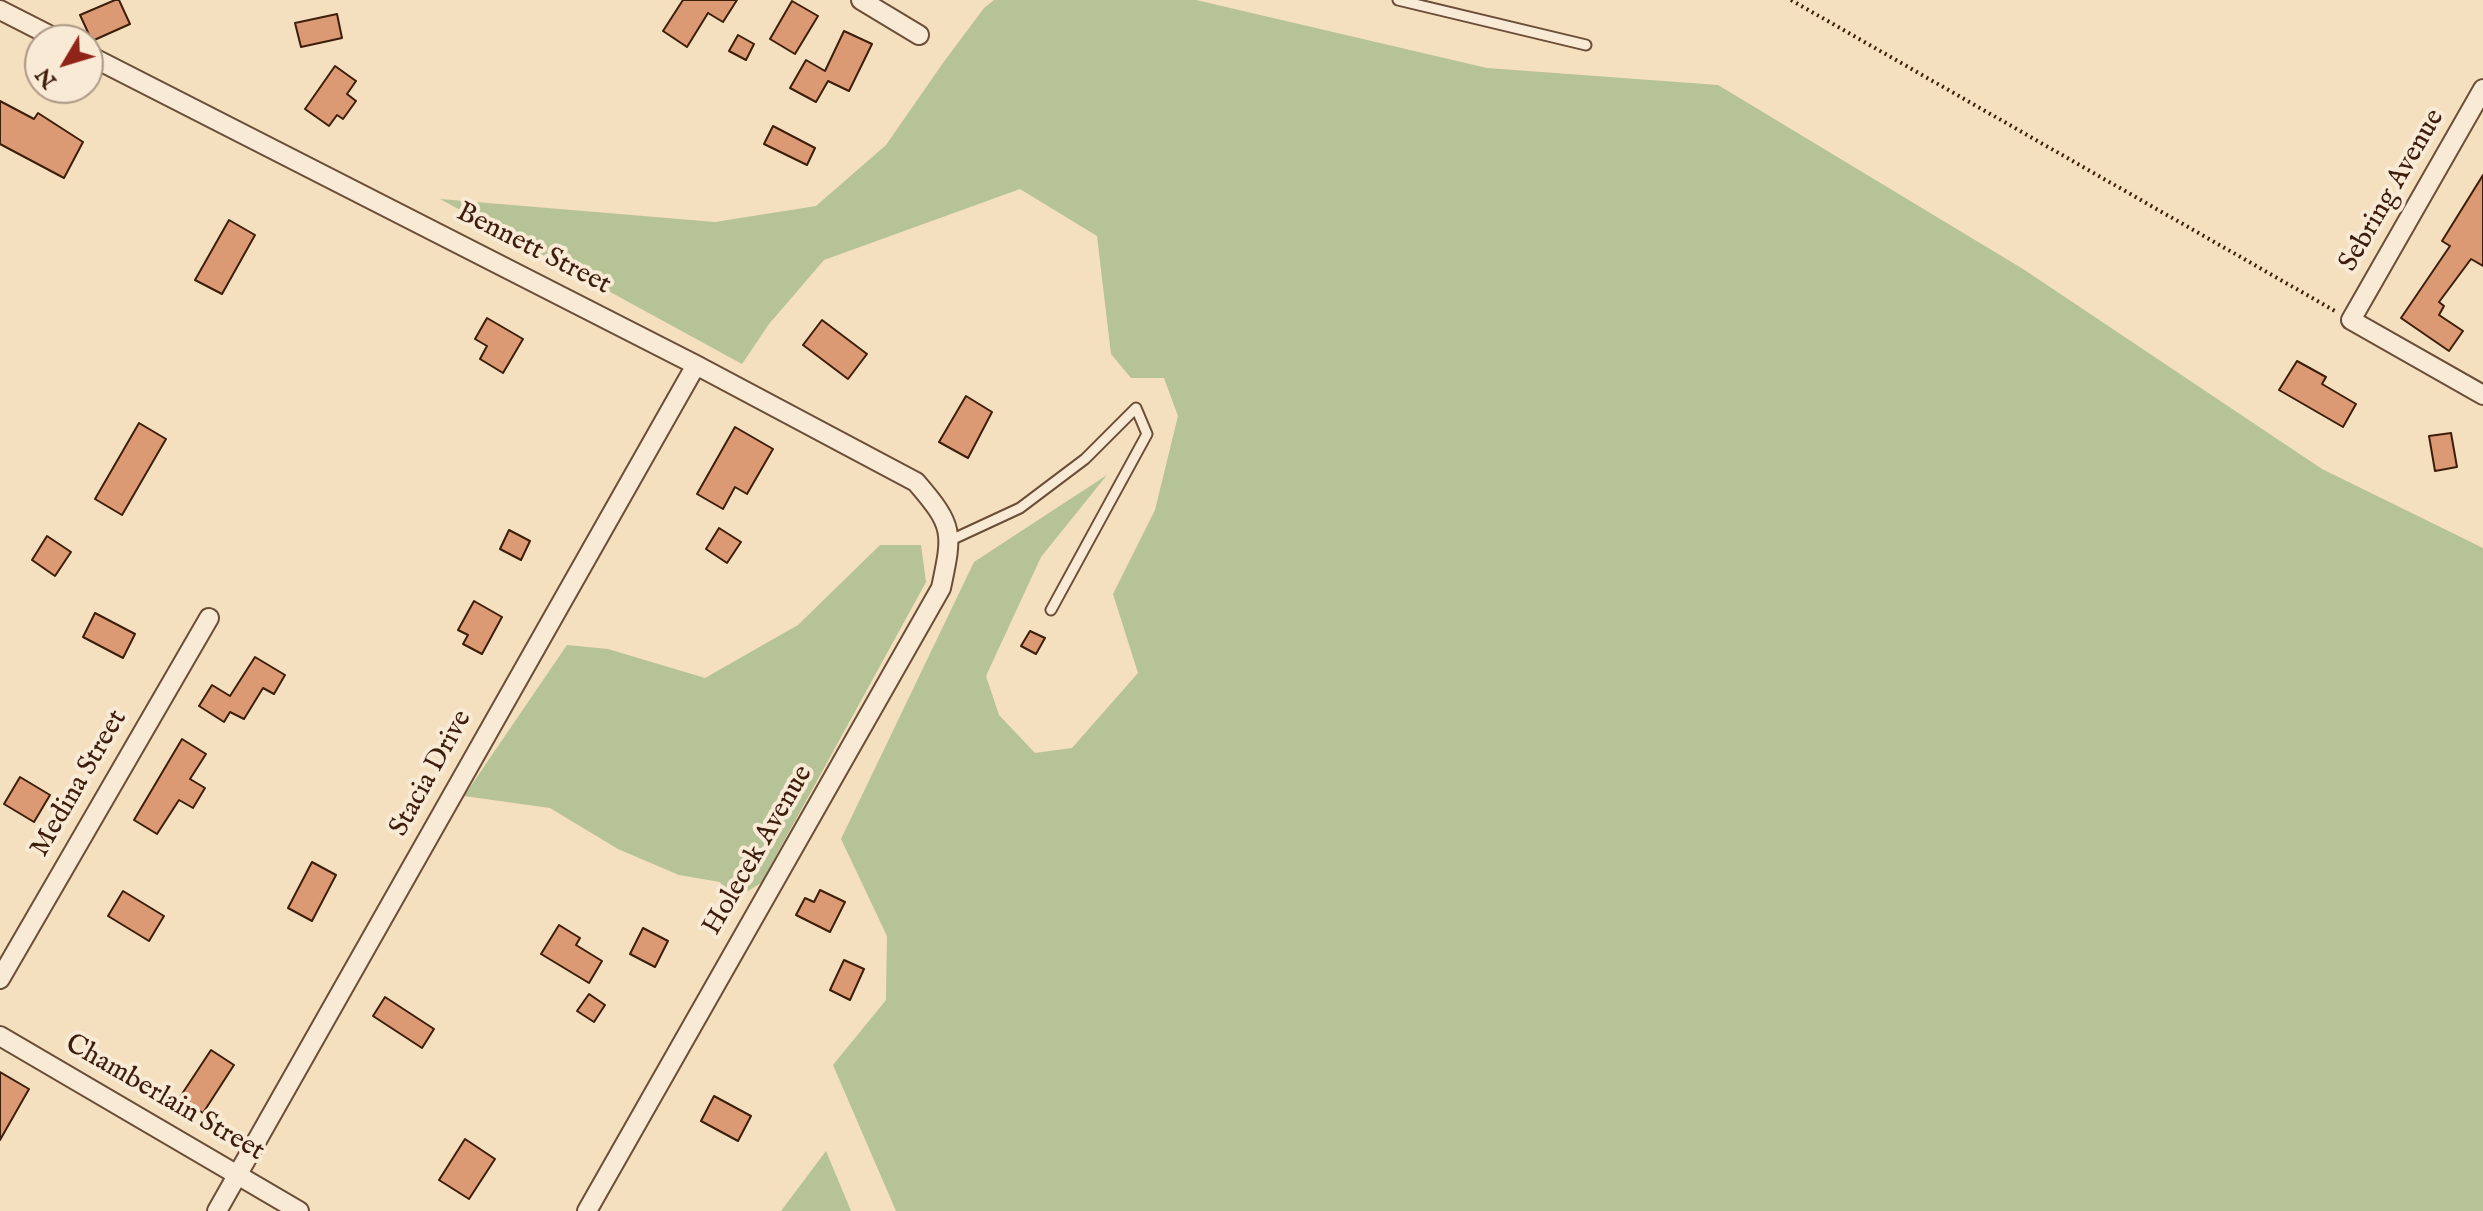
<!DOCTYPE html>
<style>
body{margin:0}
#map{position:relative;width:2483px;height:1211px;overflow:hidden;background:#f4dfbe;font-family:"IM FELL English",serif}
canvas{display:block}
.north{position:absolute;left:24px;top:24px;width:80px;height:80px;box-sizing:border-box;background:#f8ead5;border:2px solid #ad9884;border-radius:50%;rotate:232deg;font-size:22px;font-weight:700;line-height:32px;text-align:center;color:#3d1e0b}
.north::after{content:'';display:block;margin:auto;width:28px;height:36px;background:#8f2418;clip-path:polygon(50% 0,100% 100%,50% 72%,0 100%)}
</style>
<div id="map">
<canvas width="2483" height="1211"></canvas>
<div class="north">N</div>
</div>
<script>
const context = document.querySelector('canvas').getContext('2d');
context.lineJoin = 'round';
function paint(path, color) { context.fillStyle = color; context.fill(path, 'evenodd'); }
function strokePath(path, color, width, dash) { context.strokeStyle = color; context.lineWidth = width; context.lineCap = dash ? 'butt' : 'round'; context.setLineDash(dash || []); context.stroke(path); }
function label(font, color, halo, rows, align = 'center') {
  context.font = font + ' "IM FELL English",serif'; context.lineWidth = 8; context.setLineDash([]); context.textBaseline = 'middle'; context.strokeStyle = halo; context.fillStyle = color; for (const [text, x, y, turn = 0] of rows) {
    context.save(); context.translate(x, y); context.rotate((+turn || 0) * Math.PI / 180); context.textAlign = isNaN(turn) ? turn : align; if (halo) context.strokeText(text, 0, 0); context.fillText(text, 0, 0); context.restore();
  }
}
paint(new Path2D(`
 M994,0H1196L1487,68L1718,85L2023,269L2322,469L2483,548V1211H896L833,1065L886,1000L887,936L841,839L974,562L1107,475L1041,557L986,676L999,715L1035,753L1072,748L1138,673L1113,594L1155,510L1178,416L1164,378H1131L1111,354L1097,236L1020,189L824,260L769,324L742,364L440,199L715,222L816,206L886,145L943,63L984,8Z
 M880,545H921L926,582L761,883L733,900L720,882L679,875L618,849L550,808L464,796L567,645L608,649L705,678L798,625Z
 M826,1151L851,1211H781Z`), '#b5c396');
const building = new Path2D(`
 M115,0H119L130,24L92,41L80,15Z
 M683,0H737L723,22L708,13L687,47L663,31Z
 M792,1L818,16L795,54L770,39Z
 M337,14L342,38L301,47L295,23Z
 M844,31L872,44L849,91L828,81L816,102L790,88L806,60L825,71Z
 M738,35L754,44L746,60L729,51Z
 M335,66L356,81L347,94L356,101L343,119L337,115L329,126L305,109Z
 M0,101L34,119L38,113L83,142L64,178L0,144Z
 M773,126L815,148L807,165L764,144Z
 M2483,175V266L2471,259L2439,302L2444,306L2439,315L2463,331L2449,351L2401,318L2450,246L2442,241Z
 M229,220L255,235L222,294L195,280Z
 M487,318L523,339L503,373L480,359L487,346L475,339Z
 M822,320L867,354L848,379L803,345Z
 M2297,361L2326,377L2322,384L2356,404L2343,427L2279,390Z
 M966,396L992,412L968,458L939,442Z
 M139,423L166,439L122,515L95,499Z
 M735,427L773,449L747,494L735,487L723,509L697,494Z
 M2451,433L2457,467L2435,471L2429,436Z
 M719,528L741,542L727,563L706,549Z
 M509,530L530,541L521,560L500,549Z
 M47,536L71,552L55,576L32,560Z
 M474,601L502,617L482,654L463,644L468,635L458,630Z
 M95,613L135,634L123,658L83,637Z
 M1030,631L1045,638L1036,654L1021,646Z
 M255,657L285,675L274,694L263,688L244,719L230,712L224,722L199,706L212,685L230,696Z
 M182,739L206,754L190,779L205,788L193,808L179,800L157,834L134,820Z
 M20,777L50,795L34,822L4,804Z
 M312,862L336,875L312,921L288,908Z
 M820,890L845,902L830,932L796,915L805,898L814,902Z
 M123,891L164,916L149,941L108,916Z
 M559,925L580,938L576,945L602,961L589,983L541,954Z
 M643,928L668,941L655,967L630,954Z
 M844,960L864,969L850,1000L830,990Z
 M589,994L605,1005L594,1022L577,1011Z
 M385,997L434,1029L422,1048L373,1016Z
 M211,1050L234,1065L203,1113L180,1097Z
 M0,1072L29,1089L0,1140Z
 M714,1096L751,1116L738,1141L701,1121Z
 M465,1139L495,1159L469,1199L439,1180Z`);
paint(building, '#db9a73');
strokePath(building, '#3d1e0b', 2);
const service = new Path2D(`
 M1398,0L1586,45
 M951,540L1020,508L1085,459L1136,408L1147,434L1051,610`);
const minor = new Path2D(`
 M861,0L919,35
 M0,10L59,40
 M88,55L696,365L916,482C954,526 953,532 941,588L587,1211
 M2483,89L2351,320L2483,395
 M0,979L209,618
 M0,1036L299,1211
 M217,1211L696,365`);
strokePath(service, '#6b4e38', 13);
strokePath(minor, '#6b4e38', 22);
strokePath(new Path2D(`
 M1791,0L2335,311`), '#3d1e0b', 4, [2, 4]);
strokePath(service, '#f8ead5', 9);
strokePath(minor, '#f8ead5', 18);
label('28px', '#3d1e0b', '#f8ead5', [
 ["Sebring Avenue",2393,191,-60],
 ["Bennett Street",533,250,27],
 ["Stacia Drive",432,774,-61],
 ["Medina Street",80,784,-60],
 ["Holecek Avenue",759,851,-60],
 ["Chamberlain Street",164,1099,30]
]);
</script>
